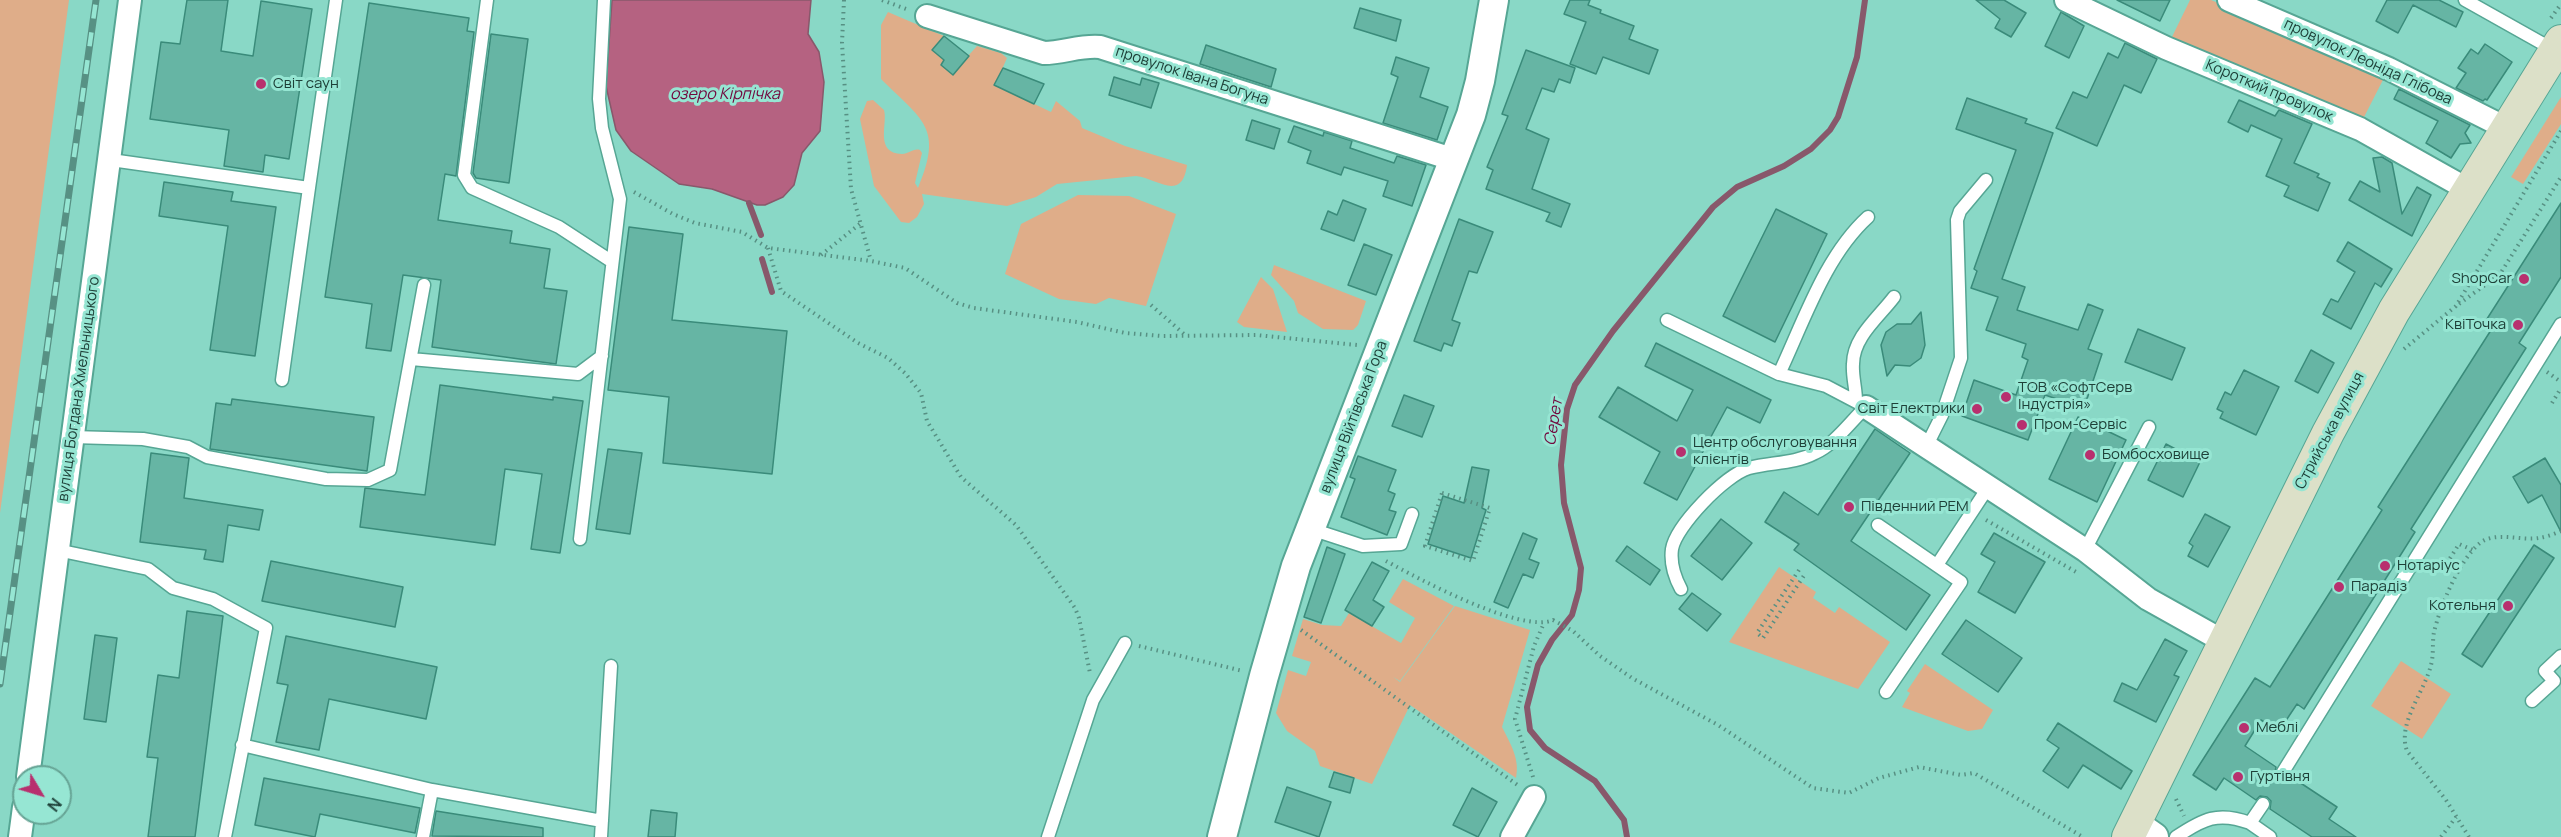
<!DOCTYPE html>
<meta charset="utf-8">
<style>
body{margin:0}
#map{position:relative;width:2561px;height:837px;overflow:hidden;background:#89d8c6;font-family:Manrope,sans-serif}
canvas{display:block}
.north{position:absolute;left:12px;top:765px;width:60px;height:60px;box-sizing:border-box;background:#96e6d3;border:2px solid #66a495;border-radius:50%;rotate:128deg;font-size:16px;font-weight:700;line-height:24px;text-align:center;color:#1e4038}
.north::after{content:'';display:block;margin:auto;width:21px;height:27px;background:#b8306e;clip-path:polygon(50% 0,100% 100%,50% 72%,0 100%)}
</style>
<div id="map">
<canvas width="2561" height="837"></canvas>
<div class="north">N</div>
</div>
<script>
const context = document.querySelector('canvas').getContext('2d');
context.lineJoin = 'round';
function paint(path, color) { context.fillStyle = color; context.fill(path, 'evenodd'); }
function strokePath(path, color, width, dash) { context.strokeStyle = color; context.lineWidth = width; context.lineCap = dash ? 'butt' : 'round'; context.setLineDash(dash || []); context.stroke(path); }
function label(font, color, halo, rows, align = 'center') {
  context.font = font + ' Manrope,sans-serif'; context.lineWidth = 6; context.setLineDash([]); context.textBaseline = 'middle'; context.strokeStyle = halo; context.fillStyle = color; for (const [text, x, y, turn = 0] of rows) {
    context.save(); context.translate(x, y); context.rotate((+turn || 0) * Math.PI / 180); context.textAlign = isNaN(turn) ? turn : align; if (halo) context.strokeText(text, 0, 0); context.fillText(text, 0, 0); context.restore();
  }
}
paint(new Path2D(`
 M0,0H69L0,513Z
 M2190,0H2211L2386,74L2362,121L2170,41Z
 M888,12L944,36L968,56L977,46L1001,53L1007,58L995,85L1051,112L1056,101L1080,121L1082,128L1125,146L1187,165C1182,203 1157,178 1136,176L1057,184L1036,197L1007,206L922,194L924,204L917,217L909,223L901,222L874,186L860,119L867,101L873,100L884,110C888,124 874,153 902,154C909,154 913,148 920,150L922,153L915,183L918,188C944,127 922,120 881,79V25Z
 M2561,97V124L2523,184L2511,177Z
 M1078,195L1129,196L1176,214L1146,306L1109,298L1096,304L1059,299L1005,274L1021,224Z
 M1274,265L1366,301L1358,325L1353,330L1323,329L1298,313L1294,301L1271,275Z
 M1261,277L1273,289L1287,332L1244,327L1237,322Z
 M1779,567L1816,592L1813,598L1835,613L1839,607L1890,642L1858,689L1729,642Z
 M1403,579L1454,606L1400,681L1393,677L1400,682L1455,606L1530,630L1502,727C1511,745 1520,759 1516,778L1410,705L1372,784L1320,766L1315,751L1287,731L1276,713L1288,670L1306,676L1311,662L1292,656L1303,619L1322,625L1341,626L1349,613L1401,643L1415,618L1389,602Z
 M2401,661L2451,694L2422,739L2371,706Z
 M1925,664L1993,710L1982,729L1968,731L1902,707L1910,693L1907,691Z`), '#dfad89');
const water = new Path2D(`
 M612,0H811L808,34L819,52L824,82L820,131L802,153L794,185L783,197L765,205H757L712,189L679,184L631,151L616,130L606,86Z`);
paint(water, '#b56281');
strokePath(water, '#88586b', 1.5);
strokePath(new Path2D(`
 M749,203L761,235
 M762,259L772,292
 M1627,837L1624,820L1595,781L1545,748L1530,730L1527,707L1538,665L1552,640L1572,615L1579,590L1581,568L1564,503L1561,465L1567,409L1575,385L1613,331L1713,207L1737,187L1784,166L1811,149L1830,130L1838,117L1857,57L1865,0`), '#88586b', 6);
const building = new Path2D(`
 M187,0H228L221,51L253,56L261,1L312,9L289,159L265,155L263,172L224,166L229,130L150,119L161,42L180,44Z
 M1570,0H1590L1588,5L1601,10L1600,13L1634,26L1629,39L1658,50L1649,74L1603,57L1596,74L1570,64L1586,22L1564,14Z
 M1976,0H2004L2026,13L2011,37L1995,28L2000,19Z
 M2117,0H2170L2160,21Z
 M2387,0H2439L2463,12L2456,27L2413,5L2398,33L2376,21Z
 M369,3L469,18L467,31L474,32L456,176L445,174L438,220L512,231L510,243L550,249L544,288L567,291L556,364L432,347L441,280L403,275L391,351L366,348L372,304L325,297Z
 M1360,8L1401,20L1396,41L1354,28Z
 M2061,12L2084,26L2069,58L2045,46Z
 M491,34L528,39L509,183L476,178L473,173Z
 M944,36L969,56L953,75L941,65L944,60L932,50Z
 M2125,43L2157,59L2141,93L2124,85L2097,146L2056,128L2073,92L2087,98L2108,53L2118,58Z
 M2485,44L2512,62L2487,100L2485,99L2483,101L2456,88L2466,73L2458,68L2471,49L2478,54Z
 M1206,45L1276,69L1271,87L1200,64Z
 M1526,50L1575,68L1570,83L1559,79L1554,92L1542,88L1526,129L1549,139L1532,189L1570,204L1561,227L1546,221L1550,213L1486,189L1493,170L1487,167L1508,116L1502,114Z
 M1396,57L1429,68L1420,97L1448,107L1437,140L1383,123L1398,77L1391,74Z
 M1003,68L1044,84L1034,104L994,85Z
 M1114,77L1140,85L1142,78L1159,83L1151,108L1109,95Z
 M2399,89L2470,125L2465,133L2471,143L2460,144L2451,158L2426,143L2438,121L2394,99Z
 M1967,98L2027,119L2025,123L2053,133L2002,279L2025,287L2017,310L2078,330L2088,304L2103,310L2088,349L2102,354L2084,408L2045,395L2028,440L1962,416L1974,380L2016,395L2028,360L2022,357L2026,344L1986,330L1998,297L1971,288L1977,271L1974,269L2016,150L1956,129Z
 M2239,100L2275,116L2279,110L2312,124L2294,163L2319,174L2317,177L2330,183L2318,211L2284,196L2289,186L2266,176L2282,139L2251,125L2248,132L2228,122Z
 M1252,120L1280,129L1274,149L1246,140Z
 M1294,126L1323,136L1324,132L1352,141L1350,148L1394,163L1397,156L1426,165L1412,206L1383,196L1388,181L1344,167L1341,175L1307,163L1311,151L1288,142Z
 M2382,157L2392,163L2402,214L2417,187L2431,195L2412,236L2349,200L2360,181L2380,192L2373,158Z
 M164,182L233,192L231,201L276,207L255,356L210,350L228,226L159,216Z
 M1343,200L1366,209L1354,241L1321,229L1328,211L1337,215Z
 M2561,203V277L2519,343L2526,348L2411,529L2415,532L2304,709L2297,704L2279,731L2261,720L2245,746L2276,767L2275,772L2278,779L2283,780L2290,776L2337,807L2329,819L2356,837H2312L2270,809L2271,801L2267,797L2260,796L2256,800L2224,778L2216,790L2193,775L2255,678L2270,687L2382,510L2378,507L2493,327L2485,322Z
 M1776,209L1827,234L1775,342L1723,316Z
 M1459,219L1493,232L1477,273L1469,271L1452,320L1460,323L1452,346L1444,343L1441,351L1414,341Z
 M629,227L683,234L672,320L787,331L772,474L663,463L669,397L608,390Z
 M2348,242L2392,269L2381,287L2375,283L2351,329L2323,314L2331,299L2338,302L2355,272L2337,261Z
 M1364,244L1392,255L1376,295L1348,285Z
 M1921,312L1925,345L1921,358L1910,366L1895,365L1887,376L1881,345L1886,332L1897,324H1911Z
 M2138,329L2185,348L2172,380L2125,362Z
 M1656,343L1771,400L1760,423L1727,407L1677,500L1644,483L1660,452L1599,417L1618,387L1677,421L1693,390L1645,366Z
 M2311,350L2334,363L2318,393L2295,381Z
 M2244,370L2279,387L2256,435L2220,418L2223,412L2217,409L2225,392L2231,395Z
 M440,385L553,400V397L583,401L560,553L531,549L542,474L505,469L495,545L360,527L365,488L425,495Z
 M1404,395L1434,406L1422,437L1392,426Z
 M232,399L374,417L367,471L210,449L216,403L231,405Z
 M2078,417L2126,440L2097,502L2049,479Z
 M1875,429L1910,453L1851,541L1930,595L1906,630L1794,550L1799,544L1765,522L1784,492L1818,515Z
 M2166,444L2200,462L2183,497L2148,480Z
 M608,449L642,453L630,534L596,529Z
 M151,453L189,458L184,498L263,510L259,530L228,525L223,562L204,559L206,550L140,542Z
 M1358,456L1396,470L1388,491L1395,494L1389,510L1396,512L1387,535L1341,517L1355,479L1350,477Z
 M2545,458L2561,485V532L2542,495L2528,503L2513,477Z
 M1472,467L1489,470L1482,508L1486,510L1471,558L1428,544L1443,496L1464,503Z
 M2205,514L2230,527L2208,567L2188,556L2193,546L2189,543Z
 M1721,519L1752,543L1722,580L1691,556Z
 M1523,533L1537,539L1529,559L1539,563L1533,578L1523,574L1508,608L1494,602Z
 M1994,533L2045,562L2015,613L1978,592L1995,562L1981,554Z
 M2534,545L2554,558L2482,667L2462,654Z
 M1627,546L1660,570L1650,585L1616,561Z
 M1327,547L1345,554L1321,623L1304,617Z
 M271,561L403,587L395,627L262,601Z
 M1372,562L1389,571L1373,600L1384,607L1372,626L1345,610Z
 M1692,593L1721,614L1707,631L1679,609Z
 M187,611L223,616L195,837H148L158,758L147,757L158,675L179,678Z
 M1966,620L2022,658L1998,692L1942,654Z
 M95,635L117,638L106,722L84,719Z
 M286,636L437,667L426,719L329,699L319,750L276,742L288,685L277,683Z
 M2165,639L2187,651L2174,675L2179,677L2156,722L2114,701L2122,683L2137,690Z
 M2058,723L2132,771L2121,789L2083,765L2068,788L2043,771L2059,748L2047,740Z
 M1334,772L1354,778L1350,793L1329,787Z
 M264,778L420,808L415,833L320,814L315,837L255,825Z
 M1287,787L1331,802L1319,837L1275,822Z
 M1472,788L1497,802L1478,837L1453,825Z
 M651,810L677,813L675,837H648Z
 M436,811L543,828V837L432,836Z`);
paint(building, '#66b5a4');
strokePath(building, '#3a8b7a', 1.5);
const service = new Path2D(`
 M487,0L464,175L472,188L559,227L611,261
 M2465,0L2554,50
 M111,160L309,188L282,380
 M309,188L336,0
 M1667,320L1779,374L1826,386L1866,407C1850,422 1835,444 1815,453C1794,464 1771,462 1749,468C1725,475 1676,526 1672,549C1670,564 1674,576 1681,589
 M411,359L578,374L602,356
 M1779,374C1804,321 1825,256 1868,217
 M1856,401C1856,388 1852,376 1853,364C1853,337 1879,317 1894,297
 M72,437L143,439L188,447L207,457L326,479L368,480L390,470L424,285
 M1927,445L1942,415L1961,358L1957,220L1960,211L1986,180
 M1878,525L1961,582L1886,692
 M1311,529L1363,546L1401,544L1412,514
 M580,539L620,199L602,128L599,99L604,0
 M57,550L148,569L173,588L213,599L266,628L225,837
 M2085,550L2149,427
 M1937,565L1989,486
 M2532,701L2554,681L2545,671L2561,656
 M242,745L432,790L602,821
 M2283,772L2561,324
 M2250,823L2270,837
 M423,837L432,790
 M601,837L611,666
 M1048,837L1093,700L1125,643
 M2176,837C2203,819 2218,811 2250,823L2263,804`);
const minor = new Path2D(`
 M2066,0L2166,48L2360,129L2467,189
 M2229,0L2389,69L2506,128
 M927,16L1044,53C1063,53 1081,45 1100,47L1455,160
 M1866,407L2085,550L2148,599L2223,641
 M28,777L130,0
 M20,837L24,807
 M1512,837L1534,797`);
const tertiary = new Path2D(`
 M2134,823L2154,837
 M1222,837L1264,676L1296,566L1471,115L1480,81L1494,0`);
const secondary = new Path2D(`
 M2128,837L2328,433L2394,311L2561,41`);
strokePath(service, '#56a694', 15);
strokePath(minor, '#56a694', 26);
strokePath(tertiary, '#56a694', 32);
strokePath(secondary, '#56a694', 34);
strokePath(new Path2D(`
 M844,0L842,43L851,189L871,261
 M882,0L909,10
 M2551,18L2561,4
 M634,192L673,214L695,223L742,232L768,248L871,261L905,268L957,303L974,308L1077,322L1125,333L1161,336L1256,335L1357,345
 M768,248L781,291L858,343L888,358L905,373L921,393L927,421L961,477L1016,525L1075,608L1079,618L1090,673
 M821,255L861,223
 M2459,304L2500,274L2561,177
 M1151,305L1184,334
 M2404,349L2456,306L2561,131
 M2547,372L2561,382
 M2552,403L2561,388
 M1442,493L1490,508L1473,561L1425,546Z
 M1986,520L2078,573
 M1386,561C1417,578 1521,634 1553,620L1573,631L1600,656L1632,678L1718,725L1813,788L1849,793L1879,778L1919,767L1961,775L1974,773L2083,837
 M2429,563L2434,565L2447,563L2459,544L2473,550
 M1799,570L1757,633L1763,638L1805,574
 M1301,630L1519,786
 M1139,646L1243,671
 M1533,777L1515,719L1534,646L1544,623
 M2176,799L2184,816
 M2441,837L2456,817
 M2469,837L2446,800L2407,751C2397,723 2424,693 2431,665C2434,654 2432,643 2434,632C2440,607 2459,560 2480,543C2495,531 2521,541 2539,538C2546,537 2554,534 2561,531`), '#579083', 4, [1.5, 4.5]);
strokePath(service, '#fff', 12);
strokePath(minor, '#fff', 22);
strokePath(tertiary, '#fff', 28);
strokePath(secondary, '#dce0c8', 32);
const rail = new Path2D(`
 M0,684L96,0`);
strokePath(rail, '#579184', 7);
strokePath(rail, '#96e6d3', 4.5, [14]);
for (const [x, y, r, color] of [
 [261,84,6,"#b8306e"],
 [2524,279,6,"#b8306e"],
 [2518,325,6,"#b8306e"],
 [2006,397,6,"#b8306e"],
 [1977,409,6,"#b8306e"],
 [2022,425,6,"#b8306e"],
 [1681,452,6,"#b8306e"],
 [2090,455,6,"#b8306e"],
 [1849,507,6,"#b8306e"],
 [2385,566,6,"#b8306e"],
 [2339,587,6,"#b8306e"],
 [2508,606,6,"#b8306e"],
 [2244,728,6,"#b8306e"],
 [2238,777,6,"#b8306e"]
]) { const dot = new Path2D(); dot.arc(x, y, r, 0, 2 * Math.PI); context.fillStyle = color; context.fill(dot); strokePath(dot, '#96e6d3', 2); }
label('15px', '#1e4038', '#96e6d3', [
 ["провулок Леоніда Глібова",2368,62,25],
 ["провулок Івана Богуна",1192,76,18],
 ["Короткий провулок",2269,91,23],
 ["вулиця Богдана Хмельницького",79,389,-82],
 ["вулиця Війтівська Гора",1354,417,-69],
 ["Стрийська вулиця",2330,431,-62]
]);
label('15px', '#1e4038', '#96e6d3', [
 ["Світ саун",273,84],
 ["ShopCar",2512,279,"right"],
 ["КвіТочка",2506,325,"right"],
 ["ТОВ «СофтСерв",2018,388],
 ["Індустрія»",2018,405],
 ["Світ Електрики",1965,409,"right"],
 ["Пром-Сервіс",2034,425],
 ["Центр обслуговування",1693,443],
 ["клієнтів",1693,460],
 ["Бомбосховище",2102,455],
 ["Південний РЕМ",1861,507],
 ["Нотаріус",2397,566],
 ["Парадіз",2351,587],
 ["Котельня",2496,606,"right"],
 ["Меблі",2256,728],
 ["Гуртівня",2250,777]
], 'left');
label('italic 16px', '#72083e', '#96e6d3', [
 ["озеро Кірпічка",725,95],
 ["Серет",1554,422,-81]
]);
</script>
